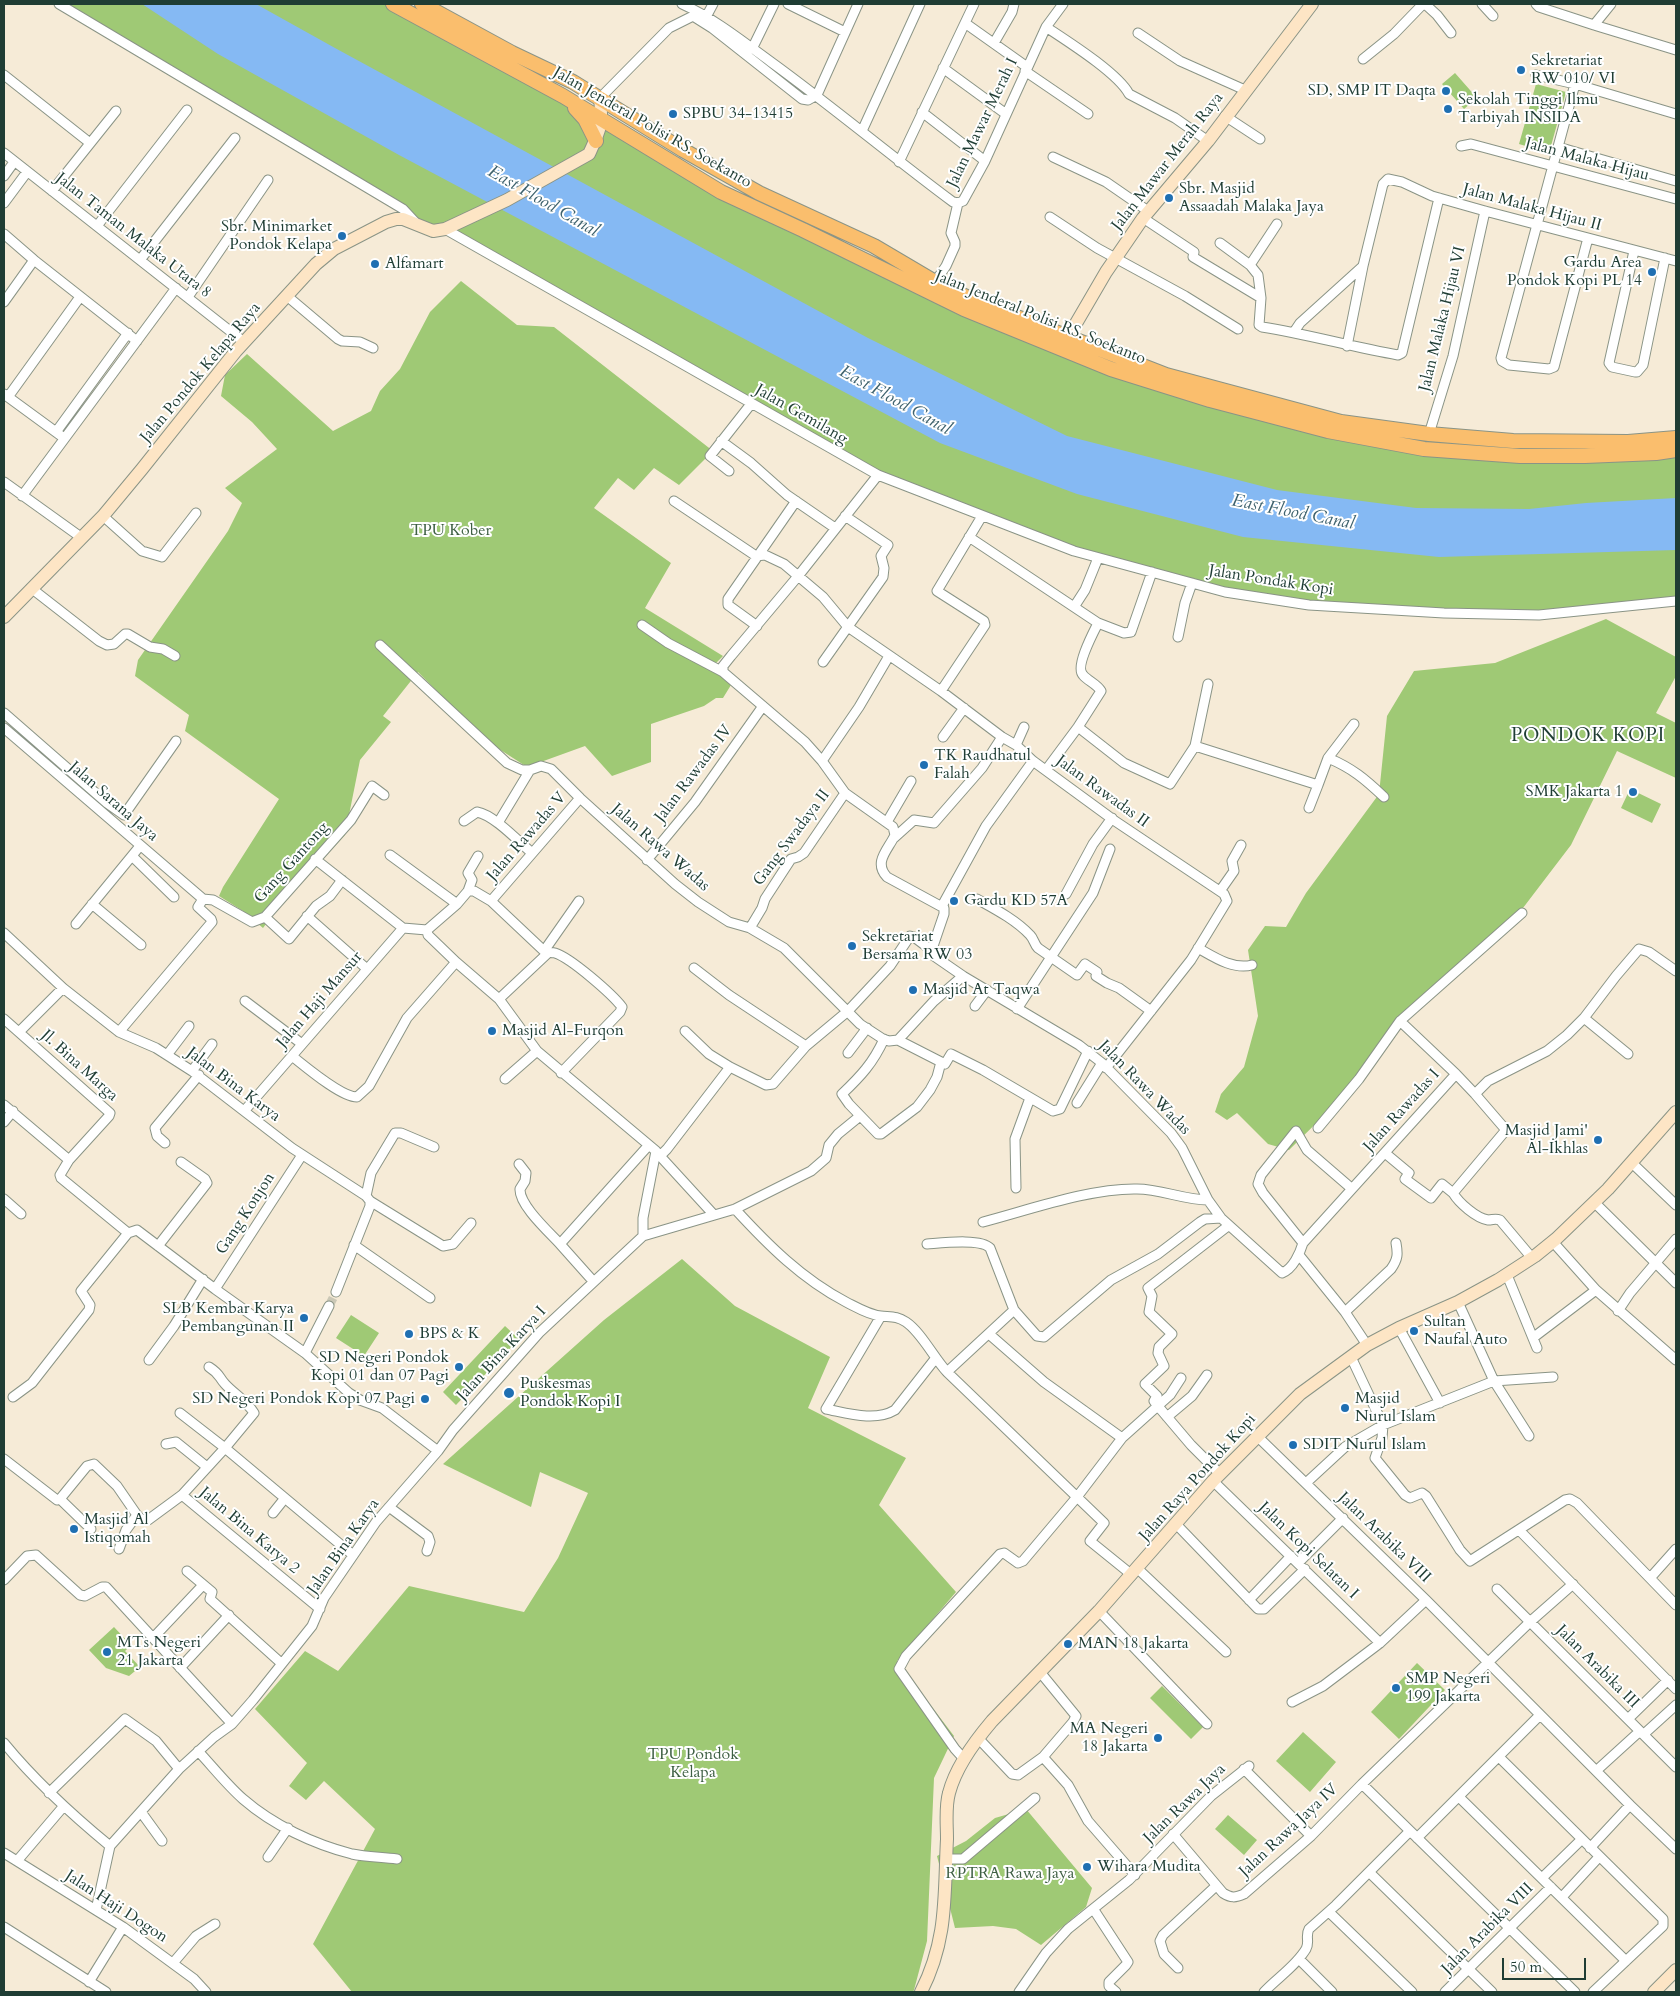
<!DOCTYPE html>
<style>
body{margin:0}
#map{position:relative;width:1680px;height:1996px;overflow:hidden;background:#f6ebd7;font-family:Cardo,serif}
canvas{display:block}
.frame{position:absolute;inset:0;border:5px solid #1f3d34;pointer-events:none}
.scale{position:absolute;left:1502px;top:1958px;width:84px;height:22px;box-sizing:border-box;border:2px solid #1f3d34;border-top:0;padding-left:6px;font-size:15px;line-height:18px;white-space:nowrap;color:#1f3d34;-webkit-text-stroke:4px #fff;paint-order:stroke}
</style>
<div id="map">
<canvas width="1680" height="1996"></canvas>
<div class="frame"></div>
<div class="scale">50 m</div>
</div>
<script>
const context = document.querySelector('canvas').getContext('2d');
context.lineJoin = 'round';
function paint(path, color) { context.fillStyle = color; context.fill(path, 'evenodd'); }
function strokePath(path, color, width, dash) { context.strokeStyle = color; context.lineWidth = width; context.lineCap = dash ? 'butt' : 'round'; context.setLineDash(dash || []); context.stroke(path); }
function label(font, color, halo, rows, align = 'center') {
  context.font = font + ' Cardo,serif'; context.lineWidth = 4; context.setLineDash([]); context.textBaseline = 'middle'; context.strokeStyle = halo; context.fillStyle = color; for (const [text, x, y, turn = 0] of rows) {
    context.save(); context.translate(x, y); context.rotate((+turn || 0) * Math.PI / 180); context.textAlign = isNaN(turn) ? turn : align; if (halo) context.strokeText(text, 0, 0); context.fillText(text, 0, 0); context.restore();
  }
}
paint(new Path2D(`
 M59,4H393L721,192L1111,369L1424,448L1429,434L1591,441V455L1676,450V601L1539,615L1379,610L1261,597L1098,558L889,481L445,229L433,231L403,209Z
 M1455,73L1477,98L1464,109L1442,84Z
 M1536,84L1566,92L1549,153L1519,144Z
 M461,281L517,325L554,327L713,451L679,485L654,468L634,490L618,478L594,508L671,563L645,608L723,656L716,663L722,675L731,685L723,698H716L704,706L651,724V762L612,776L585,746L527,767L485,740L418,672L383,716L391,722L360,760L345,835L275,912L263,928L243,911L219,896L223,887L279,799L185,731L189,715L135,676L138,660L228,531L242,503L225,488L277,449L252,422L221,396L225,375L247,354L333,431L371,411L380,391L400,369L430,312Z
 M1606,619L1676,657V676L1656,713L1676,723V778L1617,751L1571,845L1510,925L1401,1014L1361,1079L1289,1150L1268,1144L1237,1113L1227,1120L1215,1112L1221,1094L1244,1067L1258,1016L1248,950L1265,926L1286,927L1306,893L1379,794L1387,716L1414,671L1495,663Z
 M1630,789L1661,804L1652,823L1621,808Z
 M682,1259L735,1306L830,1357L808,1408L906,1458L879,1505L956,1592L897,1661L954,1736L934,1778L927,1941L914,1990L913,1992H352L313,1944L375,1829L324,1781L306,1800L289,1786L307,1763L255,1709L305,1651L338,1671L409,1586L524,1612L558,1558L588,1493L540,1472L531,1507L443,1464L604,1320Z
 M351,1315L379,1333L364,1356L336,1338Z
 M505,1326L519,1339L456,1405L443,1392Z
 M114,1627L131,1645L125,1651L140,1667L129,1676L106,1668L89,1650Z
 M1417,1663L1445,1690L1399,1739L1371,1712Z
 M1162,1686L1203,1727L1191,1739L1150,1698Z
 M1303,1732L1336,1762L1310,1792L1276,1761Z
 M1026,1809L1092,1888L1086,1907L1041,1945L1016,1929L993,1926L955,1928L937,1856L966,1841L995,1818Z
 M1228,1815L1257,1840L1244,1855L1215,1829Z`), '#9fc975');
paint(new Path2D(`
 M142,4H256L335,48L868,338L1067,436L1277,490L1416,508L1529,509L1586,503L1676,498V550L1439,557L1243,537L1077,494L940,443L399,155L218,54Z`), '#85b9f3');
strokePath(new Path2D(`
 M329,1306L336,1292`), '#cbc8b6', 9, [9, 4.5]);
const street = new Path2D(`
 M59,4L403,209L416,223
 M682,4C715,19 742,41 771,62C833,107 891,156 953,202L958,203
 M788,4L845,32
 M1425,4L1437,15L1451,33
 M1482,4L1493,16
 M1536,4L1539,7L1594,25L1676,50
 M705,19L713,4
 M965,23L1027,67
 M1594,25L1611,4
 M1046,27C1067,41 1118,73 1129,94L1175,118L1208,141
 M1138,33L1180,61L1245,90
 M994,43L1012,12L1014,4
 M752,49L774,4
 M1363,59L1394,34L1423,4
 M943,68L1006,114
 M1025,71L1088,114
 M4,75L90,143
 M1536,75L1575,84L1676,114
 M1575,84L1501,358L1502,361L1509,365L1549,369L1554,367L1588,238
 M817,95L858,4
 M600,98L669,28L693,16L712,28L802,99L808,100L817,95
 M922,112L985,161
 M1225,116L1260,139
 M862,131L920,4
 M1461,146L1471,144L1676,199
 M1558,147L1676,181
 M4,153L244,342
 M1053,157L1106,182L1148,211
 M899,162L974,4
 M4,176L14,162
 M52,191L116,111
 M4,203L27,172
 M958,203L963,201L985,161L1046,27L1063,4
 M1050,217L1097,248L1185,296L1238,329
 M1143,218L1194,252L1193,257L1261,298
 M1277,224L1250,265L1258,275L1261,298L1259,325L1262,327C1307,334 1352,347 1398,355L1402,353L1439,198
 M97,226L187,110
 M445,229L878,475L1074,551L1225,592L1309,605L1444,613L1539,615L1676,601
 M4,234L34,260L137,341
 M1220,243L1250,265
 M1634,251L1609,363L1612,367L1635,372H1637L1643,365L1665,258
 M140,260L235,138
 M935,282L946,266L955,246V242L951,233L958,203
 M287,296L338,339L342,341L360,342L373,348
 M188,297L268,180
 M4,302L34,260
 M1294,332L1300,323L1363,266
 M1347,346L1363,266L1383,184L1388,179L1402,182L1432,196L1485,211L1676,261
 M4,394L60,435
 M8,397L80,297
 M56,432L128,333
 M1429,434L1453,356L1485,211
 M721,441L751,463L787,495L835,528
 M729,471L710,456L751,404
 M878,475L799,575L731,656L723,666V672L805,742L822,761L845,793L893,827L895,835C888,850 873,862 887,877L944,908V914L931,952L934,956L963,976
 M4,482L82,538
 M22,496L176,288
 M674,501L756,556L765,555L784,564L823,597L848,627L941,691L1002,737L1016,745L1033,761L1115,821L1224,894L1227,901L1191,960L1106,1068
 M103,516L142,551L162,557L196,513
 M969,537L1098,623C1093,633 1075,667 1083,675C1088,681 1097,684 1101,691L1078,727L1046,770
 M31,588L99,641L107,645L114,644L125,634H128L150,647L163,649L175,656
 M1074,607L1085,590L1098,558
 M1098,623L1124,633L1131,632L1152,572
 M642,625L668,643L723,672
 M757,626L728,605V599L796,501
 M1178,637L1185,603L1192,583
 M380,645L507,763L522,770H530L541,766L551,769L580,798L675,884L698,902L729,922L750,928L784,948L860,1024L883,1039L889,1041L898,1040L934,1001L963,976L1079,1045L1102,1063L1171,1133L1182,1148L1208,1200L1221,1218L1282,1273C1293,1269 1300,1253 1303,1243L1456,1074L1475,1094L1488,1081L1547,1051L1567,1035L1584,1018L1616,976L1639,949L1649,952L1676,971
 M823,662L883,577L884,568L881,556L888,545L845,516
 M941,691L985,625L984,621L937,591L982,516
 M4,713L107,803L124,815L176,741
 M1078,727L1124,763L1170,784L1195,746L1208,684
 M4,728L203,899L213,900L252,922L265,917L351,820L372,786L384,795
 M943,737L964,708
 M1016,745L1024,727
 M1195,746L1318,785L1328,758L1354,724
 M1328,758C1352,768 1365,779 1384,797
 M822,761L859,707L889,656
 M1309,808L1318,785
 M464,821L477,812C494,815 518,841 532,853
 M887,822L911,781
 M498,823L530,770
 M894,838L914,820L934,823L982,768L1002,737
 M390,855L457,904
 M132,856L174,897
 M315,859L403,928
 M647,860L695,802L763,706
 M468,891L472,880L468,873L478,856
 M1220,891L1234,871L1232,861L1241,845
 M1066,894L1093,844L1112,818
 M977,899C995,909 1016,920 1030,935C1034,939 1034,944 1038,948L1077,975L1085,964L1097,972L1096,976L1107,983L1119,988L1151,1011
 M491,901L544,951C548,953 551,952 555,953C571,958 612,994 622,1007L620,1012L561,1073
 M92,904L141,945
 M942,906L986,826L1033,761
 M307,916L367,969
 M265,917L289,939L316,906L330,896L342,880
 M76,924L140,846
 M403,928L427,930
 M750,928L762,908L765,899L791,859L798,857L804,853L845,793
 M427,930L428,935L456,962L499,999L537,1051L656,1151L643,1218V1236
 M427,930L457,904L468,891H474L491,901L580,798
 M4,933L63,988L119,1032L156,1048L192,1071L292,1148L366,1196L370,1201V1206L336,1292
 M1198,948C1214,957 1233,970 1252,965
 M544,951L579,901
 M694,968L729,995L806,1046
 M499,999L548,953
 M245,1001L302,1044
 M975,1006L987,990
 M1017,1009L1093,893L1110,849
 M1584,1018L1628,1054
 M4,1019L110,1113L109,1116L69,1160L60,1175L61,1178L128,1233
 M1400,1021L1522,913
 M685,1031L709,1054L730,1067L766,1085L773,1084L806,1046L848,1011L890,966L910,936L914,937L930,949
 M19,1032L63,988
 M119,1032L212,922L211,919L198,907L203,899
 M884,1039C873,1063 861,1076 842,1094L849,1104L878,1134H881L917,1107L930,1090L937,1077L941,1062
 M898,1040L945,1064L951,1054L983,1070L1053,1111L1060,1109L1088,1051
 M848,1053L867,1028
 M167,1055L189,1026
 M292,1056C306,1067 341,1097 357,1097L369,1086L407,1018L456,962
 M192,1071L212,1044
 M505,1079L537,1051
 M1475,1094L1506,1130L1453,1193C1459,1203 1476,1218 1488,1220C1493,1220 1495,1218 1500,1220L1532,1258
 M1077,1103L1102,1063
 M4,1105L69,1160
 M245,1110L403,928
 M4,1122L13,1111
 M1318,1128L1359,1079L1400,1021L1456,1074
 M165,1143L157,1136L155,1128L199,1075
 M656,1151L660,1156L667,1149L730,1067
 M1385,1153L1409,1173L1405,1179L1431,1198L1442,1184L1453,1193
 M660,1156L714,1215
 M1632,1163L1676,1205
 M519,1164L526,1173L525,1181L520,1189C519,1205 549,1232 560,1244
 M1016,1188L1015,1139L1030,1098
 M366,1196L371,1173L395,1133H401L434,1147
 M4,1199L21,1214
 M370,1201L443,1246L453,1244L471,1223
 M1594,1202L1676,1283
 M735,1209C768,1245 802,1279 846,1302C856,1307 869,1315 881,1316C892,1317 897,1316 906,1322C921,1332 934,1358 947,1372L1104,1523L1090,1541L1132,1575
 M983,1222C1029,1210 1090,1188 1137,1189C1161,1189 1184,1200 1208,1200
 M1553,1242L1596,1290L1676,1360
 M1303,1243L1263,1193L1258,1184L1261,1175L1296,1131L1307,1150L1351,1188
 M927,1244C941,1243 981,1238 990,1248L1014,1310
 M354,1245L430,1298
 M158,1246L207,1183L205,1179L181,1162
 M1299,1255L1345,1312L1367,1345
 M1507,1275L1537,1348
 M593,1281L560,1244L648,1146
 M215,1289L302,1155
 M1458,1302L1494,1381L1529,1436
 M329,1306L305,1353L349,1393L360,1400L382,1408L438,1451
 M1618,1311L1630,1293L1676,1239
 M1345,1312L1391,1269C1398,1259 1398,1254 1396,1243
 M881,1316L826,1409C847,1413 875,1422 895,1410L935,1359
 M1399,1328L1440,1403
 M989,1334L1044,1382L1122,1438L1170,1395L1181,1378
 M1534,1337L1596,1290
 M1351,1357L1383,1425L1382,1438L1375,1458L1405,1495L1410,1498L1422,1493L1426,1496L1460,1550L1470,1561L1565,1500L1570,1499L1577,1503L1676,1605
 M149,1360L174,1326L203,1279
 M947,1372L1014,1310L1037,1336L1044,1337L1111,1280L1158,1254L1200,1222L1205,1219L1221,1218
 M13,1397L32,1383L89,1310L90,1305L81,1291L128,1233L137,1230L215,1289L305,1353
 M180,1413L225,1448L353,1555
 M1167,1417L1192,1396L1207,1375
 M1257,1436L1426,1600L1630,1805L1676,1849
 M166,1444L176,1442L207,1467
 M4,1459L57,1500L60,1499L87,1466L94,1464L117,1486L137,1515L141,1519L148,1520L182,1495L225,1448L254,1413C247,1401 234,1394 225,1384C218,1376 220,1374 209,1367
 M1220,1474L1191,1445L1157,1405L1154,1401L1157,1396L1145,1384L1164,1366L1158,1353L1159,1347L1172,1334L1149,1312L1152,1296L1148,1288L1228,1226
 M1213,1481L1380,1643
 M1306,1483L1345,1447L1383,1425L1494,1381L1553,1377
 M182,1495L320,1609
 M60,1499L91,1529
 M389,1507L428,1536L430,1542L427,1551
 M273,1513L285,1498
 M1176,1524L1258,1609H1264L1305,1569
 M1519,1530L1676,1689
 M119,1549L126,1530L137,1515
 M1298,1563L1343,1518
 M1138,1569L1226,1652
 M187,1571L212,1592L210,1599L281,1663
 M1651,1577L1676,1549
 M4,1580L27,1556L36,1555L80,1595L85,1596L102,1587H106L232,1724
 M1497,1589L1676,1767
 M1249,1600L1291,1556
 M1099,1611L1207,1724
 M153,1638L203,1585
 M180,1668L229,1615
 M1292,1702L1323,1686L1380,1643L1426,1600
 M1628,1719L1668,1680
 M1644,1734L1676,1705
 M978,1738L1012,1774L1018,1775L1043,1757L1073,1722L1076,1716L1040,1672
 M4,1743C36,1782 71,1814 110,1846
 M198,1751C213,1767 227,1785 243,1799C273,1825 313,1844 352,1854C366,1857 382,1857 397,1859
 M1043,1757L1068,1785L1088,1821L1135,1875
 M1499,1757L1663,1919V1926L1593,1992
 M965,1760L955,1749L899,1669L906,1656L1000,1554L1004,1553L1018,1563L1023,1561L1077,1497L1122,1438
 M1244,1769L1311,1836
 M1596,1771L1640,1731
 M1362,1784L1575,1992
 M49,1793L125,1719L156,1741L179,1769
 M1459,1797L1626,1961
 M141,1812L162,1841
 M1173,1834L1223,1893C1231,1898 1235,1898 1244,1894L1311,1836L1362,1784L1531,1621L1573,1584
 M1417,1838L1540,1715
 M110,1846L179,1769L214,1737L232,1724L253,1700L312,1626L324,1598L376,1522L438,1451L453,1430L539,1333L643,1236L735,1209L811,1171L826,1158L829,1145L838,1134L860,1116
 M1590,1848L1630,1805
 M4,1853L123,1927L194,1979L206,1992
 M268,1857L288,1828
 M946,1859H963L1035,1798
 M17,1861L63,1807
 M1370,1873L1492,1992
 M1542,1878L1581,1840
 M1562,1897L1599,1857
 M96,1910L110,1846
 M1094,1910L1128,1962L1126,1965L1109,1982V1986L1116,1992
 M1329,1912L1412,1992
 M4,1927L106,1992
 M1299,1959L1332,1992
 M173,1963L196,1936L215,1924
 M1178,1968L1164,1954L1160,1941L1163,1935L1216,1886
 M89,1982L123,1927
 M1019,1992L1046,1953L1068,1929L1129,1880L1211,1796L1249,1766
 M1264,1992C1277,1978 1296,1966 1306,1949C1310,1942 1305,1936 1309,1929L1336,1905L1410,1831
 M1445,1992L1551,1887`);
const secondary = new Path2D(`
 M1064,344L1106,272L1143,218L1208,141L1312,4
 M4,617L103,516L142,469L236,351L316,264L334,249L386,222L396,219H403L433,231L445,229L507,200L589,154C600,130 603,125 600,98
 M921,1992C948,1939 944,1896 947,1839C947,1824 945,1807 949,1793C956,1766 975,1741 992,1721L1099,1611L1213,1481L1300,1394L1367,1345L1399,1328L1458,1302L1498,1280L1535,1256L1556,1239L1608,1189L1676,1112
 M1654,1992L1676,1970`);
const primary = new Path2D(`
 M393,4L563,96L721,192L803,230L964,309L1111,369L1210,400L1328,431L1424,449L1520,456H1585L1656,453L1676,450
 M422,4L512,53L573,82L683,150L759,193L874,246L935,282L973,300L1166,375L1341,422L1429,434L1513,441L1628,442L1676,438
 M575,108L585,119L596,141`);
strokePath(street, '#8a9486', 11);
strokePath(secondary, '#8a9486', 14);
strokePath(primary, '#8a9486', 16);
strokePath(street, '#fff', 9);
strokePath(secondary, '#fde5c5', 12);
strokePath(primary, '#fabe6d', 14);
for (const [x, y, r, color] of [
 [1521,70,5,"#1f6fb2"],
 [1446,91,5,"#1f6fb2"],
 [1448,109,5,"#1f6fb2"],
 [673,114,5,"#1f6fb2"],
 [1169,198,5,"#1f6fb2"],
 [342,236,5,"#1f6fb2"],
 [375,264,5,"#1f6fb2"],
 [1652,272,5,"#1f6fb2"],
 [924,765,5,"#1f6fb2"],
 [1633,792,5,"#1f6fb2"],
 [954,901,5,"#1f6fb2"],
 [852,946,5,"#1f6fb2"],
 [913,990,5,"#1f6fb2"],
 [492,1031,5,"#1f6fb2"],
 [1598,1140,5,"#1f6fb2"],
 [304,1318,5,"#1f6fb2"],
 [1414,1331,5,"#1f6fb2"],
 [409,1334,5,"#1f6fb2"],
 [459,1367,5,"#1f6fb2"],
 [509,1393,6,"#1f6fb2"],
 [425,1399,5,"#1f6fb2"],
 [1345,1408,5,"#1f6fb2"],
 [1293,1445,5,"#1f6fb2"],
 [74,1529,5,"#1f6fb2"],
 [1068,1644,5,"#1f6fb2"],
 [107,1652,5,"#1f6fb2"],
 [1396,1688,5,"#1f6fb2"],
 [1158,1738,5,"#1f6fb2"],
 [1087,1867,5,"#1f6fb2"]
]) { const dot = new Path2D(); dot.arc(x, y, r, 0, 2 * Math.PI); context.fillStyle = color; context.fill(dot); strokePath(dot, '#fff', 2); }
label('16px', '#1f3d34', '#fff', [
 ["Sekretariat",1531,61],
 ["RW 010/ VI",1531,79],
 ["SD, SMP IT Daqta",1436,91,"right"],
 ["Sekolah Tinggi Ilmu",1458,100],
 ["Tarbiyah INSIDA",1458,118],
 ["SPBU 34-13415",683,114],
 ["Sbr. Masjid",1179,189],
 ["Assaadah Malaka Jaya",1179,207],
 ["Sbr. Minimarket",332,227,"right"],
 ["Pondok Kelapa",332,245,"right"],
 ["Gardu Area",1642,263,"right"],
 ["Pondok Kopi PL 14",1642,281,"right"],
 ["Alfamart",385,264],
 ["TK Raudhatul",934,756],
 ["Falah",934,774],
 ["SMK Jakarta 1",1623,792,"right"],
 ["Gardu KD 57A",964,901],
 ["Sekretariat",862,937],
 ["Bersama RW 03",862,955],
 ["Masjid At Taqwa",923,990],
 ["Masjid Al-Furqon",502,1031],
 ["Masjid Jami'",1588,1131,"right"],
 ["Al-Ikhlas",1588,1149,"right"],
 ["SLB Kembar Karya",294,1309,"right"],
 ["Pembangunan II",294,1327,"right"],
 ["Sultan",1424,1322],
 ["Naufal Auto",1424,1340],
 ["BPS & K",419,1334],
 ["SD Negeri Pondok",449,1358,"right"],
 ["Kopi 01 dan 07 Pagi",449,1376,"right"],
 ["Puskesmas",520,1384],
 ["Pondok Kopi I",520,1402],
 ["SD Negeri Pondok Kopi 07 Pagi",415,1399,"right"],
 ["Masjid",1355,1399],
 ["Nurul Islam",1355,1417],
 ["SDIT Nurul Islam",1303,1445],
 ["Masjid Al",84,1520],
 ["Istiqomah",84,1538],
 ["MTs Negeri",117,1643],
 ["21 Jakarta",117,1661],
 ["MAN 18 Jakarta",1078,1644],
 ["SMP Negeri",1406,1679],
 ["199 Jakarta",1406,1697],
 ["MA Negeri",1148,1729,"right"],
 ["18 Jakarta",1148,1747,"right"],
 ["Wihara Mudita",1097,1867]
], 'left');
label('16px', '#1f3d34', '#fff', [
 ["Jalan Mawar Merah I",983,123,-64],
 ["Jalan Jenderal Polisi RS. Soekanto",652,128,30],
 ["Jalan Malaka Hijau",1587,160,15],
 ["Jalan Mawar Merah Raya",1168,162,-52],
 ["Jalan Malaka Hijau II",1532,208,15],
 ["Jalan Taman Malaka Utara 8",133,236,38],
 ["Jalan Jenderal Polisi RS. Soekanto",1040,318,22],
 ["Jalan Malaka Hijau VI",1443,319,-76],
 ["Jalan Pondok Kelapa Raya",201,373,-50],
 ["Jalan Gemilang",801,415,30],
 ["Jalan Pondak Kopi",1271,581,9],
 ["Jalan Rawadas IV",694,774,-53],
 ["Jalan Rawadas II",1102,792,36],
 ["Jalan Sarana Jaya",113,802,41],
 ["Jalan Rawadas V",527,837,-49],
 ["Gang Swadaya II",792,838,-53],
 ["Jalan Rawa Wadas",660,848,41],
 ["Gang Gantong",292,863,-48],
 ["Jalan Haji Mansur",320,1000,-49],
 ["Jl. Bina Marga",79,1066,42],
 ["Jalan Bina Karya",233,1085,37],
 ["Jalan Rawa Wadas",1144,1088,46],
 ["Jalan Rawadas I",1402,1111,-48],
 ["Gang Konjon",246,1214,-57],
 ["Jalan Bina Karya I",502,1354,-47],
 ["Jalan Raya Pondok Kopi",1198,1478,-48],
 ["Jalan Bina Karya 2",249,1531,40],
 ["Jalan Arabika VIII",1384,1538,44],
 ["Jalan Bina Karya",344,1547,-55],
 ["Jalan Kopi Selatan I",1308,1551,44],
 ["Jalan Arabika III",1597,1667,45],
 ["Jalan Rawa Jaya",1185,1804,-44],
 ["Jalan Rawa Jaya IV",1289,1831,-43],
 ["Jalan Haji Dogon",116,1907,33],
 ["Jalan Arabika VIII",1488,1929,-45]
]);
label('16px', '#3f6044', '#fff', [
 ["TPU Kober",451,531],
 ["TPU Pondok",693,1755],
 ["Kelapa",693,1773],
 ["RPTRA Rawa Jaya",1010,1874]
]);
label('italic 18px', '#3e626d', '#fff', [
 ["East Flood Canal",543,202,30],
 ["East Flood Canal",895,401,29],
 ["East Flood Canal",1293,513,11]
]);
context.letterSpacing = '1px';
label('19px', '#1f3d34', '#fff', [
 ["PONDOK KOPI",1588,737]
]);
context.letterSpacing = '0px';
</script>
